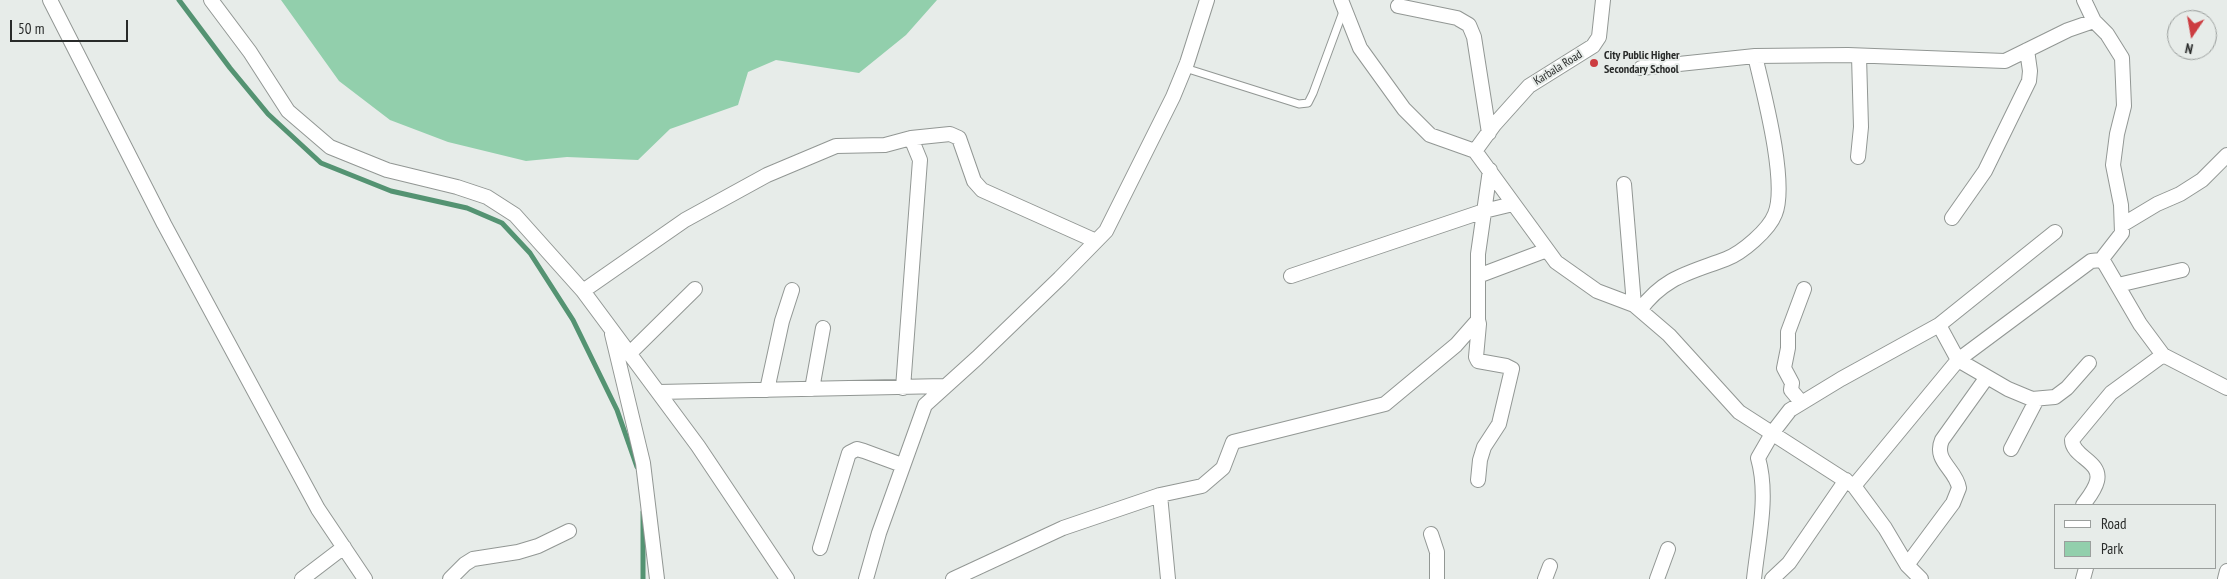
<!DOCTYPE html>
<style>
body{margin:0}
#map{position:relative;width:2227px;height:579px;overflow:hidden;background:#e7ece9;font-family:"PT Sans Narrow",sans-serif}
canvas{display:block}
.legend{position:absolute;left:2054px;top:504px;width:162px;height:65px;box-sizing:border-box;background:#e7ece9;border:1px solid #9b9f9d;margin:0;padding:6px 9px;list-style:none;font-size:15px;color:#292b2a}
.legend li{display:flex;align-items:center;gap:10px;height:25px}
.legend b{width:25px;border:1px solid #9b9f9d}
.north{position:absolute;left:2167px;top:10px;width:50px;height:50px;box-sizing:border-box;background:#e7ece9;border:1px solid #9b9f9d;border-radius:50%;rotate:192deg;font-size:14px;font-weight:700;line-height:20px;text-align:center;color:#292b2a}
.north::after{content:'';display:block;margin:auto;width:18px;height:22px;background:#cc3d41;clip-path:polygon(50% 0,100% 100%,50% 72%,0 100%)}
.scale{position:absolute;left:10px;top:20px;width:118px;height:22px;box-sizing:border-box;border:2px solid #292b2a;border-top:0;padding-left:6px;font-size:15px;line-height:18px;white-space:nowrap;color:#292b2a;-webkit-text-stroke:4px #e7ece9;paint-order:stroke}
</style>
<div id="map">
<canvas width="2227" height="579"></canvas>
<ul class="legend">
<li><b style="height:6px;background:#fff"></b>Road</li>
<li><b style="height:14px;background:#92cfac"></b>Park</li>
</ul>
<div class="north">N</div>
<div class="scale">50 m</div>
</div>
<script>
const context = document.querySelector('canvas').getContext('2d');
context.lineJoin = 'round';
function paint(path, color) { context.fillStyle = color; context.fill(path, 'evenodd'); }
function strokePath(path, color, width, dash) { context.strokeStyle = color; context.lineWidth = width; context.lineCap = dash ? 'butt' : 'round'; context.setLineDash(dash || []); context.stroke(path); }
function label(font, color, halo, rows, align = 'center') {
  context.font = font + ' "PT Sans Narrow",sans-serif'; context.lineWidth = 4; context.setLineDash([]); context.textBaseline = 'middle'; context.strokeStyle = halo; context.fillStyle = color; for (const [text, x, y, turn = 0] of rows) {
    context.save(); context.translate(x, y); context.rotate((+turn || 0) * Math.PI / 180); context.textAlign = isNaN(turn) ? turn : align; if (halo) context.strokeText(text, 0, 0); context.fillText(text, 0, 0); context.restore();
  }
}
paint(new Path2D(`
 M281,0H937L906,35L859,73L776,60L748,72L738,105L670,129L638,160L567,157L526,161L448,142L390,120L339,81Z`), '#92cfac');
strokePath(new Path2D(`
 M179,0L230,68L268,114L321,163L391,191L467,208L502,223L530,253L573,320L617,410L637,467
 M643,512V579`), '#549372', 5);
const lane = new Path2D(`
 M1185,68L1299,104L1308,103L1313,93L1344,9`);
const street = new Path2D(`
 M50,0L164,224L318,509L365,579
 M211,0L250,52L288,111L330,147L387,170L457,187L487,197L515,215L583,291L698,446L787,579
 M1341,0L1360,48L1404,109L1430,135L1475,151L1556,262L1597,291L1634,305L1669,335L1739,412L1854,486L1885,528L1907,565L1921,579
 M1398,6L1457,18L1469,25L1474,37L1489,133
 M1641,68L1755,56L1848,55L2005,61L2068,30L2094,21
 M1475,151L1494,125L1529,86L1593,46L1599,37L1603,0
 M1858,157L1861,127L1859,56
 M1624,184L1634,305
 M1952,218L1985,171L2029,81L2030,71L2027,50
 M2122,225L2157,204L2180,194L2202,180L2227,155
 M2101,260L2105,264L2140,324L2163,355L2227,388
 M1291,276L1484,211L1513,204
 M1478,276L1547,250
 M2118,285L2182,270
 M583,291L685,220L767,175L836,146L885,145L911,138L950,134L959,138L974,181L982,190L1096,241
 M1640,310C1664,277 1689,273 1726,259C1742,253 1769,230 1775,214C1788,183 1763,90 1755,56
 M1478,320L1479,324L1476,357L1478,361L1506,366L1512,369L1499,424L1484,447L1480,460L1478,480
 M1939,325L1958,360L2008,389L2032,399L2055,397L2067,388L2089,363
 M612,334L643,463L657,579
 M629,354L695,289
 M903,388L920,160L911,138
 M812,389L823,328
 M767,390L782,321L792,290
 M658,392L945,386
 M1801,402L1791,390L1792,383L1784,368L1788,348V332L1804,289
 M2011,449L2037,399
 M1854,486L1958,360L2091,261L2101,260L2122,233L2121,205L2113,165L2117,134L2124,106L2122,58L2107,34L2094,21L2084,0
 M1160,495L1168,579
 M2083,505C2088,498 2095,490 2097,481C2102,461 2072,457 2072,440L2111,393L2163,355
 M1431,534L1437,552V579
 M820,548L849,453L857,449L864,451L902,465
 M1907,565L1953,503L1959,488C1956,469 1933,461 1942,440L1987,377
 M302,579L344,547
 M450,579L465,564L473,559L518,552L538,546L569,531
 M866,579L879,533L925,405L977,358L1060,278L1106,231L1173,97L1187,63L1207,0
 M953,579L1063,528L1160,495L1202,486L1223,468L1233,442L1385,404L1456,345L1478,320V254L1490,170
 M1545,579L1550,566
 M1657,579L1668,549
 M1754,579C1758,540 1769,496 1758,458L1773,432L1790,410L1841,379L1939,325L2055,232
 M1772,579L1789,563L1846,480
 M2083,579L2086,568
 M2225,579L2227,571`);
strokePath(lane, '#929794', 9);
strokePath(street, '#929794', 16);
strokePath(lane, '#fff', 7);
strokePath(street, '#fff', 14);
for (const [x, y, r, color] of [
 [1594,63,5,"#cc3d41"]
]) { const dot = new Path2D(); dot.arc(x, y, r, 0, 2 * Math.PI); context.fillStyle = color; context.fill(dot); strokePath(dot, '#e7ece9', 2); }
label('bold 12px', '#292b2a', '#e7ece9', [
 ["City Public Higher",1604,56],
 ["Secondary School",1604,70]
], 'left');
label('12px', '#292b2a', '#e7ece9', [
 ["Karbala Road",1558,68,-32]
]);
</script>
